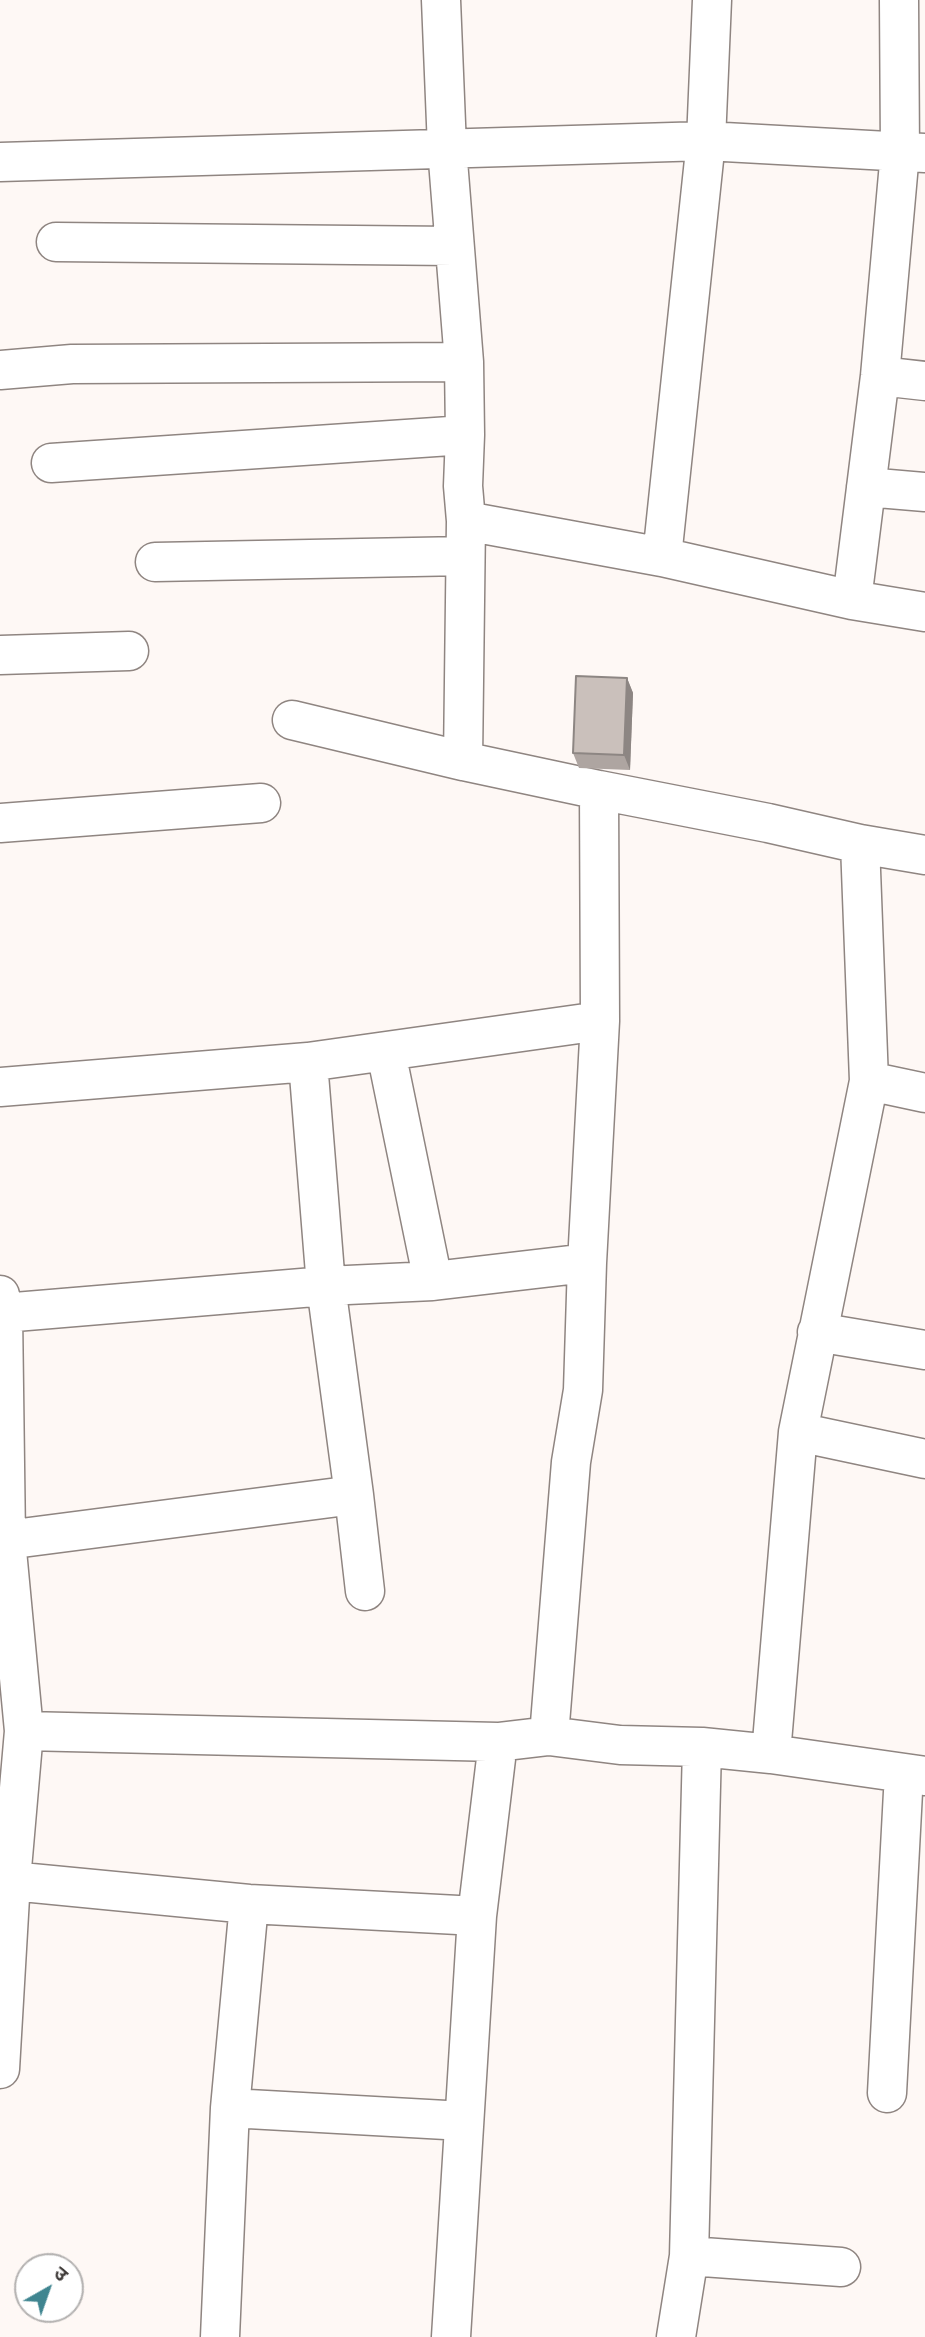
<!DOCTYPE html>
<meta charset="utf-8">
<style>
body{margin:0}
#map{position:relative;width:925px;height:2337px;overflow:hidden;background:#fef8f5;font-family:"Noto Sans","Noto Sans Devanagari",sans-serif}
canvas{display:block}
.north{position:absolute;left:14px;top:2253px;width:70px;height:70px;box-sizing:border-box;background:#fff;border:2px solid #b3b1b0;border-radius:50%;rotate:40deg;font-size:19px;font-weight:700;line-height:28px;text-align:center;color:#403c3a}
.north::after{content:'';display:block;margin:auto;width:24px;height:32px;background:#3f8590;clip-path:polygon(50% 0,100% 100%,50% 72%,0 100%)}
</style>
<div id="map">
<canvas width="925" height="2337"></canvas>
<div class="north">उ</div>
</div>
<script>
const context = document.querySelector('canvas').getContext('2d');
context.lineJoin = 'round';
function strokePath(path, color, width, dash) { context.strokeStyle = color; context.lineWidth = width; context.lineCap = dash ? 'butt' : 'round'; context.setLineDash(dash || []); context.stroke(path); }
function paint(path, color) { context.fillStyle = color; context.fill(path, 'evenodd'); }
const minor = new Path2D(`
 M441,0L447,148L464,362L465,435L463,486L466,521L463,761L599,790L600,1021L587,1263L583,1390L571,1462L549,1736L498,1742L477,1916L451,2337
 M0,162L706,141L925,153
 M56,242L453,246
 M0,370L72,364L464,362
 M880,376L925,381
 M51,463L465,435
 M866,487L925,492
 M466,521L662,557L852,600L925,612
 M662,557L706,141L712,0
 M155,562L465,556
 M852,600L880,376L900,152L899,0
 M0,655L129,651
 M292,720L463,761
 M599,790L768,823L860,844L925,855
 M0,823L261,803
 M386,1052L433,1281L587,1263
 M308,1062L600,1021
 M869,1081L925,1093
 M0,1087L308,1062L326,1286L354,1495L365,1591
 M0,1295L3,1313L6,1540L24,1731L11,1880L0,2069
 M3,1313L326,1286L433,1281
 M817,1332L925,1350
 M798,1432L925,1459
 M6,1540L354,1495
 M24,1731L498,1742
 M549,1736L620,1745L702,1747
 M771,1754L925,1776
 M0,1880L249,1904L477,1916
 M887,2093L904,1773
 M230,2108L464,2121
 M689,2256L841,2267
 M220,2337L230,2108L249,1904
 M676,2337L689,2256L702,1747L771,1754L798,1432L869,1081L860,844`);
strokePath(minor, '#8f8581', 41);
strokePath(minor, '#fff', 38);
paint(new Path2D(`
 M627,678L633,693L630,770L579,768L573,753Z`), '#aea5a1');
paint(new Path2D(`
 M627,678L633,693L630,770L624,755Z`), '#8d8683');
const building = new Path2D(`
 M576,676L627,678L624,755L573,753Z`);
paint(building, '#cac0bb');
strokePath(building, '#8d8683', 2);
</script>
